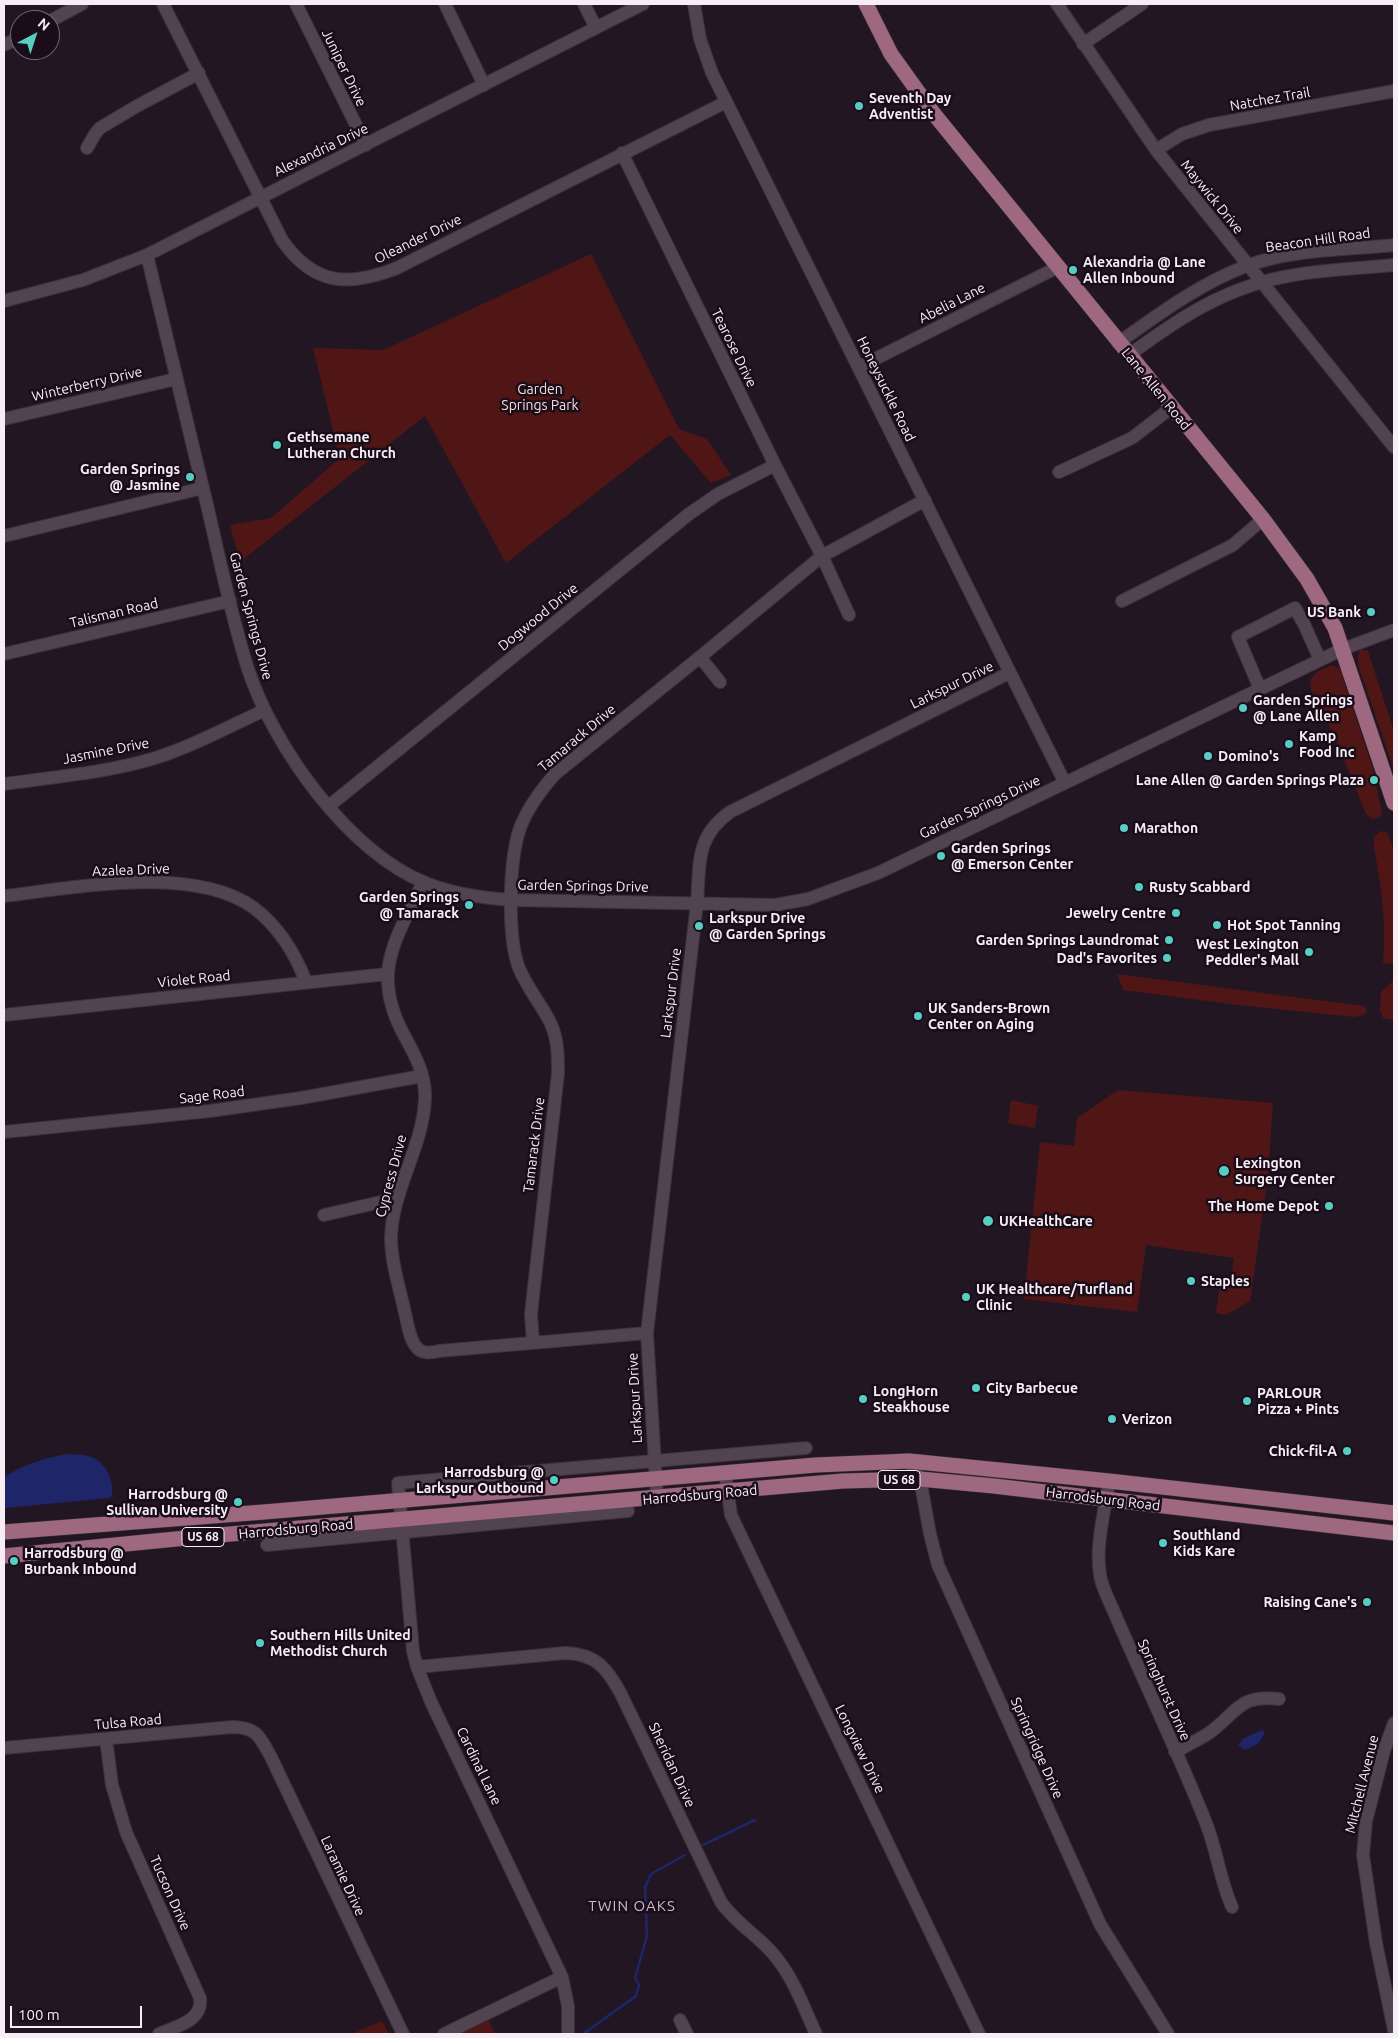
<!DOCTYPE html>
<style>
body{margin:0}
#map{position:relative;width:1398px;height:2038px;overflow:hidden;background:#231623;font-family:Ubuntu,sans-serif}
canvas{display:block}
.frame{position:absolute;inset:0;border:5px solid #f6edf5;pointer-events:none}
.north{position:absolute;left:10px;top:10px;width:50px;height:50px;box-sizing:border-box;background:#1a0d19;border:1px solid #726771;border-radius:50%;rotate:40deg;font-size:14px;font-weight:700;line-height:20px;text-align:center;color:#f6edf5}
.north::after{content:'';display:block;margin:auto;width:18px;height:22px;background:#56cec4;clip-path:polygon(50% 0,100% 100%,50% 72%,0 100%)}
.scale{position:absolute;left:10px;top:2006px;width:132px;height:22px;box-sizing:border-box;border:2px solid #f6edf5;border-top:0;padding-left:6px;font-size:15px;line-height:18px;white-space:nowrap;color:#f6edf5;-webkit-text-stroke:4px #1a0d19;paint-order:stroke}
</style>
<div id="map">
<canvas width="1398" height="2038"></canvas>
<div class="frame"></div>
<div class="north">N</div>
<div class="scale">100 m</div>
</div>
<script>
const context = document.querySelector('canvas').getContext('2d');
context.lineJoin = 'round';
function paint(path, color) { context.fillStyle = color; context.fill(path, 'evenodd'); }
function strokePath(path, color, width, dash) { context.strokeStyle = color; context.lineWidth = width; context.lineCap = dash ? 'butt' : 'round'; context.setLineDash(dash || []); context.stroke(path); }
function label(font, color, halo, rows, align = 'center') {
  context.font = font + ' Ubuntu,sans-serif'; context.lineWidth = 5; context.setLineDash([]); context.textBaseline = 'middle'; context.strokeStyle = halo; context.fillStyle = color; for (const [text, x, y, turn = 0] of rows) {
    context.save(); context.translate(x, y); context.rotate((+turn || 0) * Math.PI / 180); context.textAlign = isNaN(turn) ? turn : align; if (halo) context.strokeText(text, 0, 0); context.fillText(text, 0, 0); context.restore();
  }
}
paint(new Path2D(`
 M591,254L679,429L707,439L731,475L711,483L670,435L506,563L425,416L240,562L230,525L271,518L340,458L313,348L383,350Z
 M1360,649L1368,651L1394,731V770L1358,664V655Z
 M1331,665L1340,669L1373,769L1382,814L1378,818L1373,819L1366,814L1333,733L1311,690L1310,680L1317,672Z
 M1381,831L1387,832L1394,850L1393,964L1383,963C1387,925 1381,885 1374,847V837Z
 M1117,974L1364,1006L1367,1010L1364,1015L1354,1017L1238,1005L1123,990Z
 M1394,980V1020L1383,1018L1380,1010L1381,992Z
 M1118,1090L1273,1103L1268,1175L1250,1301L1226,1315L1216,1313L1220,1286L1230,1288L1234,1258L1146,1245L1137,1312L1024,1299L1040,1142L1074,1146L1077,1118Z
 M1011,1100L1038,1106L1035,1128L1008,1123Z
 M488,2019L495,2034H458Z
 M382,2021L389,2034H351Z`), '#501615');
paint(new Path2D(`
 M68,1454C75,1455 82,1454 88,1456C105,1460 114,1479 112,1496L109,1498L4,1508V1477C25,1464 44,1458 68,1454Z
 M1262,1730L1265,1732L1259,1743L1245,1750L1238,1745L1244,1738Z`), '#1e2669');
strokePath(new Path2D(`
 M703,1845L755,1820
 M583,2034L636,1996L639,1985L635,1978L647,1936L645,1887L651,1874L685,1855`), '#1e2669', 2.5);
const minor = new Path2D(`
 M163,4L282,240C314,286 349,287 397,268L726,102
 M296,4L366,145
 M445,4L484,85
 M584,4L596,28
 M694,4L700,39L712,73L1065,783
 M1057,4L1156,150L1394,447
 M50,21L82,4
 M1083,44L1142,4
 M4,45L20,37
 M87,148L95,134L100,128L137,106L199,73
 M1156,150L1182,134L1209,125L1394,91
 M622,153L775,465L822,556L849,615
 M147,255C167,339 187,422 207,505C220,560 231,616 248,669C273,746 349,853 426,883C453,894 482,898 512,900L775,905L808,899L878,873L1343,649L1394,630
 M4,301L83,280L147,255L643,4
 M1118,343C1159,314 1199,284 1246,266C1292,249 1346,250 1394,245
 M1129,355C1165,329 1201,303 1244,288C1291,270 1345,270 1394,265
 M859,367L1058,267
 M4,419L176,379
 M1059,472L1132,438L1171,408
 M4,536L203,488
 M1122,601L1233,545L1263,519
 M4,654L230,601
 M700,657L720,682
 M1260,689L1238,637L1295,608L1304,624L1320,660
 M4,784C53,777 104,773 152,759C191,747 228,727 265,710
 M329,806L689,514L718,494L775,465
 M423,882C396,940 370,972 404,1035C415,1055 426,1075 425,1099C423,1147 392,1190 391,1238C391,1263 400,1289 405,1313C408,1324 410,1349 424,1352C429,1353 435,1352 439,1351L647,1333
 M4,896C74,888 194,864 254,908C279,927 295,953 306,982
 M4,1015L387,974
 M4,1132L210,1111L301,1098L422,1076
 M324,1215L398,1198
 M533,1343L531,1314L558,1073C558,1057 558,1040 551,1024C542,1005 527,988 519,968C507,936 509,860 520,828C528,807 541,790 555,774L700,657L822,556L925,500
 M909,1461L920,1479L930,1534L938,1565L1100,1924L1168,2034
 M725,1473L731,1515L979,2034
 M1109,1481C1105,1511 1095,1545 1100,1575C1102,1588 1109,1600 1114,1612C1144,1682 1178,1752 1206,1823C1217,1851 1220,1880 1232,1907
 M657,1498L647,1333L697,903C700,864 695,837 730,812L1009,673
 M267,1545L628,1511
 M417,1667L565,1653C596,1654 607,1668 621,1694L721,1902C736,1924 759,1936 775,1956C794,1979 804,2008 816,2034
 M1394,1723L1384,1751L1366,1821L1363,1855L1376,1943L1394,2030
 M106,1739L112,1785L126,1832L200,1998C203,2021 177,2026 159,2034
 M4,1748L232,1727C257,1727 260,1737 271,1757L403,2034
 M1175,1752C1186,1746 1198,1740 1209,1733C1236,1714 1238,1694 1279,1699
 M680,2020L687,2034
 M444,2034L562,1977
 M568,2034V2006L562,1977L431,1702L417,1667L413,1651L398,1483L806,1448`);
const major = new Path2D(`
 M866,4L891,54L934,114L1263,519L1307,579L1335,628L1394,803
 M4,1532L264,1512L816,1465L909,1461L1109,1481L1394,1513
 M4,1556L196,1537L843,1481L920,1479L994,1486L1394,1533`);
strokePath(minor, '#3b323b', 14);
strokePath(major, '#3b323b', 16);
strokePath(minor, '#524351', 12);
strokePath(major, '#9e687f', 15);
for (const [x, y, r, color] of [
 [859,106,5,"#56cec4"],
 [1073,270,5,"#56cec4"],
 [277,445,5,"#56cec4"],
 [190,477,5,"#56cec4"],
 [1371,612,5,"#56cec4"],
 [1243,708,5,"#56cec4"],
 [1289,744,5,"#56cec4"],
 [1208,756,5,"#56cec4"],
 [1374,780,5,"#56cec4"],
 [1124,828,5,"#56cec4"],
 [941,856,5,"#56cec4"],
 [1139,887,5,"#56cec4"],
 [469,905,5,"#56cec4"],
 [1176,913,5,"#56cec4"],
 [1217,925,5,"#56cec4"],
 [699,926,5,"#56cec4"],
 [1169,940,5,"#56cec4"],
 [1309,952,5,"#56cec4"],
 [1167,958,5,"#56cec4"],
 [918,1016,5,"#56cec4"],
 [1224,1171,6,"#56cec4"],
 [1329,1206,5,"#56cec4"],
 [988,1221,6,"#56cec4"],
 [1191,1281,5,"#56cec4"],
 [966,1297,5,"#56cec4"],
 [976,1388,5,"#56cec4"],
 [863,1399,5,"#56cec4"],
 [1247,1401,5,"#56cec4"],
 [1112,1419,5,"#56cec4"],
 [1347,1451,5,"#56cec4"],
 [554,1480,5,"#56cec4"],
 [238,1502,5,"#56cec4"],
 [1163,1543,5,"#56cec4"],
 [14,1561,5,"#56cec4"],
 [1367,1602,5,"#56cec4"],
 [260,1643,5,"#56cec4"]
]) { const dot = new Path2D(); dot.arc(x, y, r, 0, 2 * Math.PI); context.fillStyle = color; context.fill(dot); strokePath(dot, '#1a0d19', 2); }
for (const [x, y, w] of [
 [899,1480,42],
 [203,1537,42]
]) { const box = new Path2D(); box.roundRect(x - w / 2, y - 9.5, w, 19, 4); context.fillStyle = '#1a0d19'; context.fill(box); strokePath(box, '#f6edf5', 1); }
label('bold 12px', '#f6edf5', null, [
 ["US 68",899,1480],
 ["US 68",203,1537]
]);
label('14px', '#f6edf5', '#1a0d19', [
 ["Juniper Drive",344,68,64],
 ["Natchez Trail",1270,99,-10],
 ["Alexandria Drive",321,150,-26],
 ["Maywick Drive",1212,197,51],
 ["Oleander Drive",418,239,-26],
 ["Beacon Hill Road",1318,240,-8],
 ["Abelia Lane",952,303,-27],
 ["Tearose Drive",734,348,64],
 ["Winterberry Drive",87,384,-13],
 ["Honeysuckle Road",886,389,64],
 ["Lane Allen Road",1156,389,51],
 ["Talisman Road",114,613,-13],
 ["Garden Springs Drive",251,616,75],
 ["Dogwood Drive",538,617,-39],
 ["Larkspur Drive",952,685,-26],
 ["Tamarack Drive",577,738,-40],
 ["Jasmine Drive",106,751,-11],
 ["Garden Springs Drive",980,807,-25],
 ["Azalea Drive",131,870,-2],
 ["Garden Springs Drive",583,886,1],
 ["Violet Road",194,979,-6],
 ["Larkspur Drive",671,993,-83],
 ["Sage Road",212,1095,-7],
 ["Tamarack Drive",534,1145,-83],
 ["Cypress Drive",391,1176,-75],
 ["Larkspur Drive",635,1398,-93],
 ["Harrodsburg Road",700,1495,-5],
 ["Harrodsburg Road",1103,1499,7],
 ["Harrodsburg Road",296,1529,-5],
 ["Springhurst Drive",1164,1690,66],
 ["Tulsa Road",128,1722,-5],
 ["Springridge Drive",1037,1748,66],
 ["Longview Drive",860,1749,64],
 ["Sheridan Drive",672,1765,65],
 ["Cardinal Lane",479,1766,64],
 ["Mitchell Avenue",1362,1784,-76],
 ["Laramie Drive",343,1876,65],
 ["Tucson Drive",170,1893,66]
]);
label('bold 14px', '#f6edf5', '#1a0d19', [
 ["Seventh Day",869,98],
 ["Adventist",869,114],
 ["Alexandria @ Lane",1083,262],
 ["Allen Inbound",1083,278],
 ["Gethsemane",287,437],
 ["Lutheran Church",287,453],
 ["Garden Springs",180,469,"right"],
 ["@ Jasmine",180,485,"right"],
 ["US Bank",1361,612,"right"],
 ["Garden Springs",1253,700],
 ["@ Lane Allen",1253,716],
 ["Kamp",1299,736],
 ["Food Inc",1299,752],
 ["Domino's",1218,756],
 ["Lane Allen @ Garden Springs Plaza",1364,780,"right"],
 ["Marathon",1134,828],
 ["Garden Springs",951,848],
 ["@ Emerson Center",951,864],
 ["Rusty Scabbard",1149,887],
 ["Garden Springs",459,897,"right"],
 ["@ Tamarack",459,913,"right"],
 ["Jewelry Centre",1166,913,"right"],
 ["Larkspur Drive",709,918],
 ["@ Garden Springs",709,934],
 ["Hot Spot Tanning",1227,925],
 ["Garden Springs Laundromat",1159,940,"right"],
 ["West Lexington",1299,944,"right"],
 ["Peddler's Mall",1299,960,"right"],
 ["Dad's Favorites",1157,958,"right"],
 ["UK Sanders-Brown",928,1008],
 ["Center on Aging",928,1024],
 ["Lexington",1235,1163],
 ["Surgery Center",1235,1179],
 ["The Home Depot",1319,1206,"right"],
 ["UKHealthCare",999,1221],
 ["Staples",1201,1281],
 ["UK Healthcare/Turfland",976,1289],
 ["Clinic",976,1305],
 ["City Barbecue",986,1388],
 ["LongHorn",873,1391],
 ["Steakhouse",873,1407],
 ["PARLOUR",1257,1393],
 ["Pizza + Pints",1257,1409],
 ["Verizon",1122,1419],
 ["Chick-fil-A",1337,1451,"right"],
 ["Harrodsburg @",544,1472,"right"],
 ["Larkspur Outbound",544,1488,"right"],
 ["Harrodsburg @",228,1494,"right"],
 ["Sullivan University",228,1510,"right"],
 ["Southland",1173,1535],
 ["Kids Kare",1173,1551],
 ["Harrodsburg @",24,1553],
 ["Burbank Inbound",24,1569],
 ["Raising Cane's",1357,1602,"right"],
 ["Southern Hills United",270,1635],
 ["Methodist Church",270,1651]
], 'left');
label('14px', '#f5dbd8', '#1a0d19', [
 ["Garden",540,389],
 ["Springs Park",540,405]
]);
context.letterSpacing = '1px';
label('15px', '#cbb9c9', '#1a0d19', [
 ["TWIN OAKS",632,1906]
]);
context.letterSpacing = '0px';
</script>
